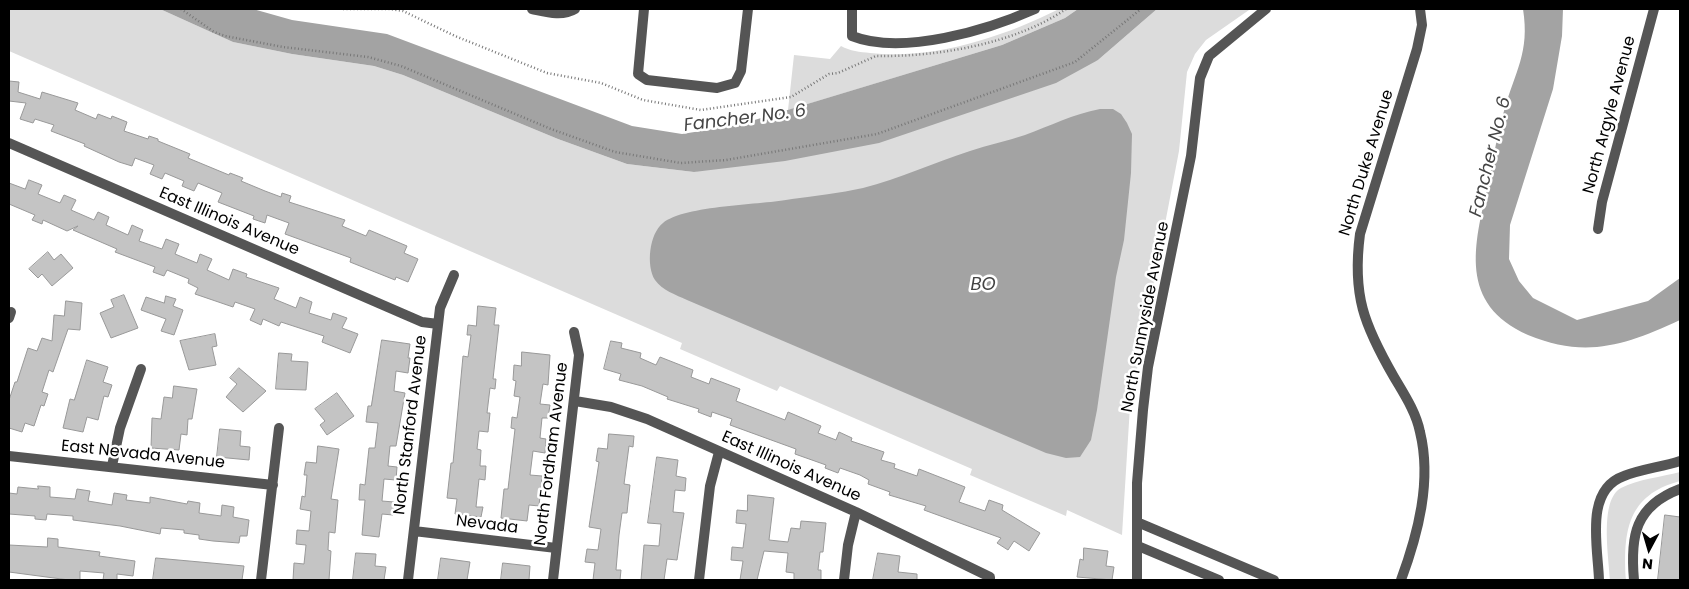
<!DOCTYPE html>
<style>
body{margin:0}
#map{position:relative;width:1689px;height:589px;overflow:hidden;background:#fff;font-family:Poppins,sans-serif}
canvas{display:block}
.frame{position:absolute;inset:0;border:10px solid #000;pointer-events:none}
.north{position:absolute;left:1624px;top:524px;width:50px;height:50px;-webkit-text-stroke:4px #fff;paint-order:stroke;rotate:186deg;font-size:14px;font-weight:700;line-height:20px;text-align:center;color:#000}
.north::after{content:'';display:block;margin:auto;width:18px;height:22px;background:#000;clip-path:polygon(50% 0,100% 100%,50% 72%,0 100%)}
</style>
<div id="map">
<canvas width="1689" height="589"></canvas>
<div class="frame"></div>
<div class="north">N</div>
</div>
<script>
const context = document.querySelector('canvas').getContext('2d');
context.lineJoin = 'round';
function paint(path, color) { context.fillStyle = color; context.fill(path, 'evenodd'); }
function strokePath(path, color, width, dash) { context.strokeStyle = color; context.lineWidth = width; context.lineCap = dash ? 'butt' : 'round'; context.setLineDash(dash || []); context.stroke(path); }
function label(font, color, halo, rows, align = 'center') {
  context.font = font + ' Poppins,sans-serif'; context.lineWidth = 5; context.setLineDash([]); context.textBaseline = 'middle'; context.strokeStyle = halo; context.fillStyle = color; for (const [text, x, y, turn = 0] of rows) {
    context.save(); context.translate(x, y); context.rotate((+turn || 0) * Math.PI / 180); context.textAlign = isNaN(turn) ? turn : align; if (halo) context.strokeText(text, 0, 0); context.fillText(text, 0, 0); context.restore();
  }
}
paint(new Path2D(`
 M9,9H160L233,42L292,54L374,66L403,75L558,139L627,164L694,172L1098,60L1157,9L1249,10L1206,40L1195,54L1187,72L1179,151L1130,406L1122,535L1067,510L1066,516L970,475L972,469L780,386L777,391L680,349L682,343L9,51Z
 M1059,9H1078L1065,18L1002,45L788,110L794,55L830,59L841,46C850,51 860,52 870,53C934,60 1003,37 1059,9Z
 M1680,472V481C1627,495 1623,532 1626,580H1610C1609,558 1599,500 1621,488C1638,479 1662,477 1680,472Z`), '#dcdcdc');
paint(new Path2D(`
 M160,9H253L292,20L387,34L632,126L682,134L738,125L1002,45L1065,18L1078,9H1157L1098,60L1056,83L879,143L785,161L694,172L627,164L558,139L403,75L374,66L292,54L233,42Z
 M1523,9H1563L1562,36L1553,89L1510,225L1509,259L1519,281L1533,298L1577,320L1648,301L1680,278V320C1626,345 1586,359 1528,335C1458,304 1474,245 1488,185C1493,160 1497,135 1504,111C1515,71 1530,53 1523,9Z
 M1100,109H1113L1121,114L1127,123L1132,134L1131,173L1124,240L1116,277L1097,410L1091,440L1080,457L1066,458L1046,453L687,300C676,295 662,290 655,280C646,266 649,234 663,223C685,205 762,205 792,199C815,196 840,193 863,188C899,179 935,162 970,151C988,145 1007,141 1025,135C1050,126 1073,114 1100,109Z`), '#a3a3a3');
const building = new Path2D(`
 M9,81L19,82L18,92L40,99L42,92L78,103L75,110L96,119L98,114L111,119L112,116L127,122L124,131L148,139L149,136L158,139V141L190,154L188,158L229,175L230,173L243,178L241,181L265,191L281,197L282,193L291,196L289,202L345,220L342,226L366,236L369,230L407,246L404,253L418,259L408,282L396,277L395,280L350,262L351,258L285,234L289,223L267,215L265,223L253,219L254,216L218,202L222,193L198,183L194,191L182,186L184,181L165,173L162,179L150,174L154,165L135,158L132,166L119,162L84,146L85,144L51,131L54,125L35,119L33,123L20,119L26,103L9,101Z
 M29,180L42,185L38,194L60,203L64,195L76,200L71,210L94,220L98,212L109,217L106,225L128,235L132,225L143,230L139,241L162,249L166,239L179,244L175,254L197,263L200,254L212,259L207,270L229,280L233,269L247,274L246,277L279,288L274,299L296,308L300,297L312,302L309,313L331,320L333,313L347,318L342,328L358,334L350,353L322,342L324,336L281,322L279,326L263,319L261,325L250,320L255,309L235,302L233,307L195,294L198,288L188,283L189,279L167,270L164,276L153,272L155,267L115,252L117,249L73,230L78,226L67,231L43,220L42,224L32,220L35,215L9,204V183L25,189Z
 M48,252L54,260L61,254L73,268L52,286L42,274L38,278L29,269Z
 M124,295L138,328L111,338L100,313L114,307L111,300Z
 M166,296L176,299L173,306L183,310L174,335L161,331L166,319L141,310L146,297L164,303Z
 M66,301L82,303L80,330L68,329L53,372L49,370L42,392L48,394L44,406L41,405L34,426L25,423L22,432L9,428V400L15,382H17L28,348L37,351L42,338L52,341L54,315L64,316Z
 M478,306L496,308L494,325H499L493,379H496L495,389L490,388L487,413H490L488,432L479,431L477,449L481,450L480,466H486L485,480L479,479L476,507H483L481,517L455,514L457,499L447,498L451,463H453L463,356L468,357L471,335H467L468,325L476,326Z
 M215,334L217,346L212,347L216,365L189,370L180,341Z
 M382,340L410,344L408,358H410L408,373L396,371L394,391L405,393L396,446H390L388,466L397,467L396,480L384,479L382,501L394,502L393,515L382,514L379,537L362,535L365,500H359L360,484L365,485L369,448H375L378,423L366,422L368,406H371Z
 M611,341L622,343L621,348L641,353L640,358L656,365L660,357L693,370L691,377L709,384L711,378L740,389L736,401L785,420L788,412L821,426L818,433L836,440L839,432L852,438L851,441L884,452L881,460L895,464L894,468L917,476L919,469L965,487L959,502L985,511L989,500L1003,505L1002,510L1040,533L1029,551L1014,541L1008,550L997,543L1001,538L924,510L926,506L889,495L890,492L868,484L869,480L860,475L840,468L838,473L825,468L826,465L795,454L796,449L730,425L732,419L712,412L711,417L698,412L699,409L667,399L668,397L642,386L619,380L621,374L604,369Z
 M522,352L550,355L548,385L543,384L540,404L550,405L548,418H542L540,438L546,439L545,453L533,451L530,475L542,476L539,506L529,505L527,521L501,518L504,489H508L515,429L511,428L512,417L517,418L520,397L514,396L516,381L513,380L514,365L521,366Z
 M279,353L292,354L291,361L308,362L306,390L276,389Z
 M87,360L108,367L103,382L112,385L108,397L104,396L98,420L87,417L83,432L63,428L70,399L74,400Z
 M239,368L266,391L243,412L226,397L237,384L230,378Z
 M174,386L197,389L192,419H188L187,435L181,434L179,450L151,448L152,418L161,419L164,397L172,398Z
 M337,393L354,416L327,435L320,425L325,421L315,409Z
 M220,429L241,431L240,446L250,447L249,460L217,457Z
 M609,434L634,436L633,447L629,446L624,484L630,485L628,503L627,513H622L619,535L616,570H621L620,580H593L595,563L585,562L587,549L598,550L601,529L589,527L599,462L596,461L598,448L607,449Z
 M318,446L339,449L331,499L338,500L335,533L329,532L328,550L331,551L329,580H293L294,563L304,564L306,545L296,544L297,530L309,531L311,511L300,509L302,496L305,497L307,475H304L306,462L316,463Z
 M657,457L678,460L676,476L686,478L685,491L675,490L673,512L684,513L682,526L677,560L667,559L664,580H641L644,545L659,546L661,524L648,523Z
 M38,486L50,487V497L75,499L77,489L90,491L88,501L112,505L114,493L127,495L126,500L150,503V497L187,504L188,501L200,503L199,513L221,516L222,505L234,507L233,517L249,520L247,536H240L239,543L213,541L199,539V535L184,533V530L161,528L160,534L120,526L73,520V516L47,514L46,520L35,519V516L9,514V493L17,494L18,487L38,489Z
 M748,495L774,498L769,540L788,542L791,528L800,529L801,521L826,523L823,552H820L818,570H821V580H794V573L786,572L788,553L764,551L757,580H740L743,561L731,560L732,547L743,548L746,524L736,523L737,510L747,511Z
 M1665,515L1680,517V580H1658Z
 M48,538L58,539V547L100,552L99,556L135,561L133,576L117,574V580H103L104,573L80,571V580H69L9,572V545L47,547Z
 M1084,548L1108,551L1106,566L1114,567L1112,580L1077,577L1080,559L1083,560Z
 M356,553L376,554L375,566L386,567L384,580H353Z
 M878,553L900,556L898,572L917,574V580H873Z
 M156,558L244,566L242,580H153Z
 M441,558L470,562L467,580H438Z
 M503,563L530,566L529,580H501Z`);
paint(building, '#c4c4c4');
strokePath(building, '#999', 1);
strokePath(new Path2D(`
 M181,9L214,32L225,36L283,47L368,57L401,66L551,129L615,152L681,163L726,160L877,134L1075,62L1141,9
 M343,9H390L403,11L455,36L547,73L601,83L643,100L701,110L791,97L829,74L838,73L876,56C937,57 1015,44 1066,9`), '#777', 2.5, [1, 2.5]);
strokePath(new Path2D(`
 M532,9C546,12 562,17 575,9
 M644,9L638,74L647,80L717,88L735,83L741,71L748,9
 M852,9V36C902,56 988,30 1035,9
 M9,143L422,322L438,324
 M1598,229L1602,202L1654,9
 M9,318L11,312
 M575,401L611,407L647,419L856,512L990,577V580
 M9,456L273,485
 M112,466L120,428L141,369
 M1137,522L1274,580
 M414,531L556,548
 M1138,546L1219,580
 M261,580L279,428
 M408,580L440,308L454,275
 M553,580L579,355L574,332
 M699,580L710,486L719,452
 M844,580L848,545L856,512
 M1137,580V483L1143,410L1148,367L1191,156L1200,78L1209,56L1266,9
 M1401,580C1418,534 1432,481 1420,432C1416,412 1404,394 1394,377C1364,325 1352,295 1360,234L1417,49L1422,25L1420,9
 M1599,580C1598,547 1584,490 1624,476C1642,469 1662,467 1680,461
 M1634,580C1630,536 1635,506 1680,489`), '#555', 10);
label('16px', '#000', '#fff', [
 ["North Argyle Avenue",1610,115,-75],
 ["North Duke Avenue",1367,163,-73],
 ["East Illinois Avenue",229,222,23],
 ["North Sunnyside Avenue",1146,317,-79],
 ["North Stanford Avenue",411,425,-83],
 ["North Fordham Avenue",552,454,-83],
 ["East Nevada Avenue",143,455,6],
 ["East Illinois Avenue",791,467,24],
 ["Nevada",487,525,7]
]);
label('italic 18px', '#444', '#fff', [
 ["Fancher No. 6",745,119,-7],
 ["Fancher No. 6",1491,157,-76],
 ["BO",983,285]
]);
</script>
